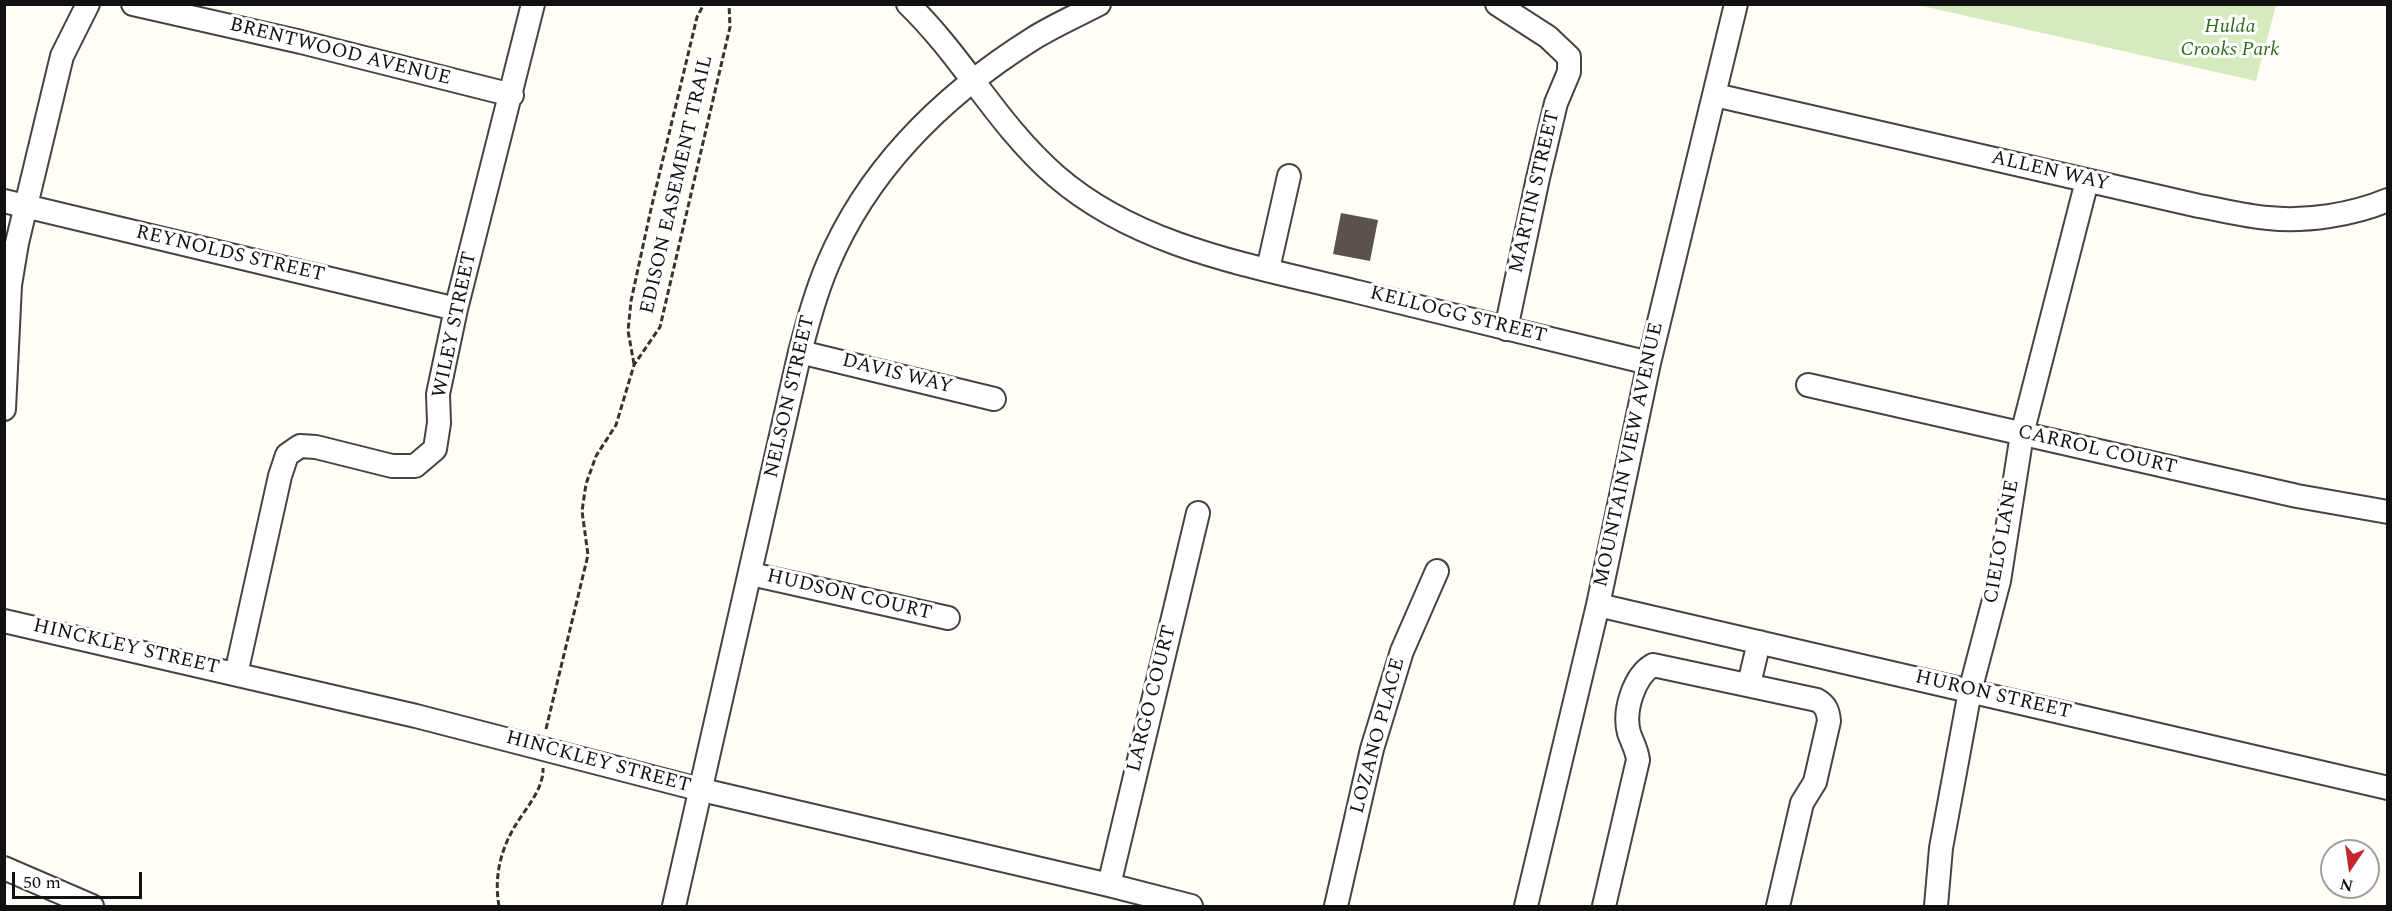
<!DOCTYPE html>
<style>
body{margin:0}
#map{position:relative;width:2392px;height:911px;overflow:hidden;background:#fffdf5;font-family:Spectral,serif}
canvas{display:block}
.frame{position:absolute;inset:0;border:6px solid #111;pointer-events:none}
.north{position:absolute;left:2320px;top:839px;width:60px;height:60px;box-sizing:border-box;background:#fff;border:2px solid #a0a0a0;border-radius:50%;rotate:193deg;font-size:16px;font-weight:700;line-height:24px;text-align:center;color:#111}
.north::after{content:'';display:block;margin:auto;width:21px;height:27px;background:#c4262e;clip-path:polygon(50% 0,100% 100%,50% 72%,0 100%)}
.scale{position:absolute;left:12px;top:872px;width:130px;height:27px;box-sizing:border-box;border:3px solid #111;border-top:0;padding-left:8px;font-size:18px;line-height:21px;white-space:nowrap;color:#111;-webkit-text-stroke:4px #fff;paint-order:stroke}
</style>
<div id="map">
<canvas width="2392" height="911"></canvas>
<div class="frame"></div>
<div class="north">N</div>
<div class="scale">50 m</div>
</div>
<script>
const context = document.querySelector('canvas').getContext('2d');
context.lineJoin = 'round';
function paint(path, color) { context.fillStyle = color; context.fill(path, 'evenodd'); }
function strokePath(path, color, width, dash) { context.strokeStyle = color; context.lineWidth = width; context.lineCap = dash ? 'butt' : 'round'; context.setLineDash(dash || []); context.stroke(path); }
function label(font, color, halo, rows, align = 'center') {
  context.font = font + ' Spectral,serif'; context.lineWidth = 6; context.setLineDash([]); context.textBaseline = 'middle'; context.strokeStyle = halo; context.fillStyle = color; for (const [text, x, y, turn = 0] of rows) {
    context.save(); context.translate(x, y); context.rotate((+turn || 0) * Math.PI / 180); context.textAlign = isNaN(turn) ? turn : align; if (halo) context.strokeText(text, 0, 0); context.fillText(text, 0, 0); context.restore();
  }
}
paint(new Path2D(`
 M1918,5L2276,4V5L2256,81Z`), '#d5ebbd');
paint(new Path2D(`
 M1341,213L1378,220L1370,261L1333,254Z`), '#5a524d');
const minor = new Path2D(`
 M133,4L301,42L512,95
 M908,4C963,57 998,126 1056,176C1139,248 1254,266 1358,292C1455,316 1552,340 1649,363
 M1497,4L1548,37L1569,57V72L1556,103L1538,178L1506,329
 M1715,95L2199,206C2222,210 2245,216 2268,218C2306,222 2352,215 2388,200
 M4,201L456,309
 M1268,269L1289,176
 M800,352L994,399
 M1808,385L2297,496L2388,512
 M4,409L10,285L17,243L62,56L88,4
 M751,574L948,618
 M1598,605L2388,788
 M4,621L416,716L702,790L1109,885L1191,906
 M236,674L280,476L287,455L300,446L316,447L392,466H415L435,449L439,423L438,394L456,309L533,4
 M1749,684L1759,642
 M4,868L92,906
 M1109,885L1198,513
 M674,906L800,352C808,322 816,292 828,264C869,167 946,93 1034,38C1055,25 1078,15 1099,4
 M1336,906L1372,749L1402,651L1437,571
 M1526,906L1598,605L1649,363L1736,4
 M1604,906L1638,760C1637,750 1632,742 1629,733C1623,711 1634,676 1653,665L1817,700C1826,705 1828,711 1829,721L1815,782L1802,803L1778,906
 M1936,906L1941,848L1970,691L1999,581L2022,434L2087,181`);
strokePath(minor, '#444', 26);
strokePath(new Path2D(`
 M634,364L628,331L631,301L651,209L697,17L704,4
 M546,729L588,555L582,511L586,484L596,456L616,425L634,365L660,327L730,27L729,4
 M499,906C494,878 500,851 515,826C525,809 544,789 543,768`), '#333', 3, [6, 3]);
strokePath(minor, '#fff', 22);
label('italic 20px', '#2f6b1f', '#fff', [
 ["Hulda",2230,28],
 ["Crooks Park",2230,51]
]);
label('20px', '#111', '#fff', [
 ["BRENTWOOD AVENUE",340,53,14],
 ["ALLEN WAY",2050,172,13],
 ["EDISON EASEMENT TRAIL",678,185,-77],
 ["MARTIN STREET",1536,192,-77],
 ["REYNOLDS STREET",230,255,13],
 ["KELLOGG STREET",1458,316,14],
 ["WILEY STREET",456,325,-78],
 ["DAVIS WAY",897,375,14],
 ["NELSON STREET",791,397,-77],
 ["CARROL COURT",2097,451,13],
 ["MOUNTAIN VIEW AVENUE",1630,455,-78],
 ["CIELO LANE",2003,542,-80],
 ["HUDSON COURT",849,596,13],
 ["HINCKLEY STREET",126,648,13],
 ["HURON STREET",1993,696,13],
 ["LARGO COURT",1153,699,-76],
 ["LOZANO PLACE",1379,736,-75],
 ["HINCKLEY STREET",598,763,15]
]);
</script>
